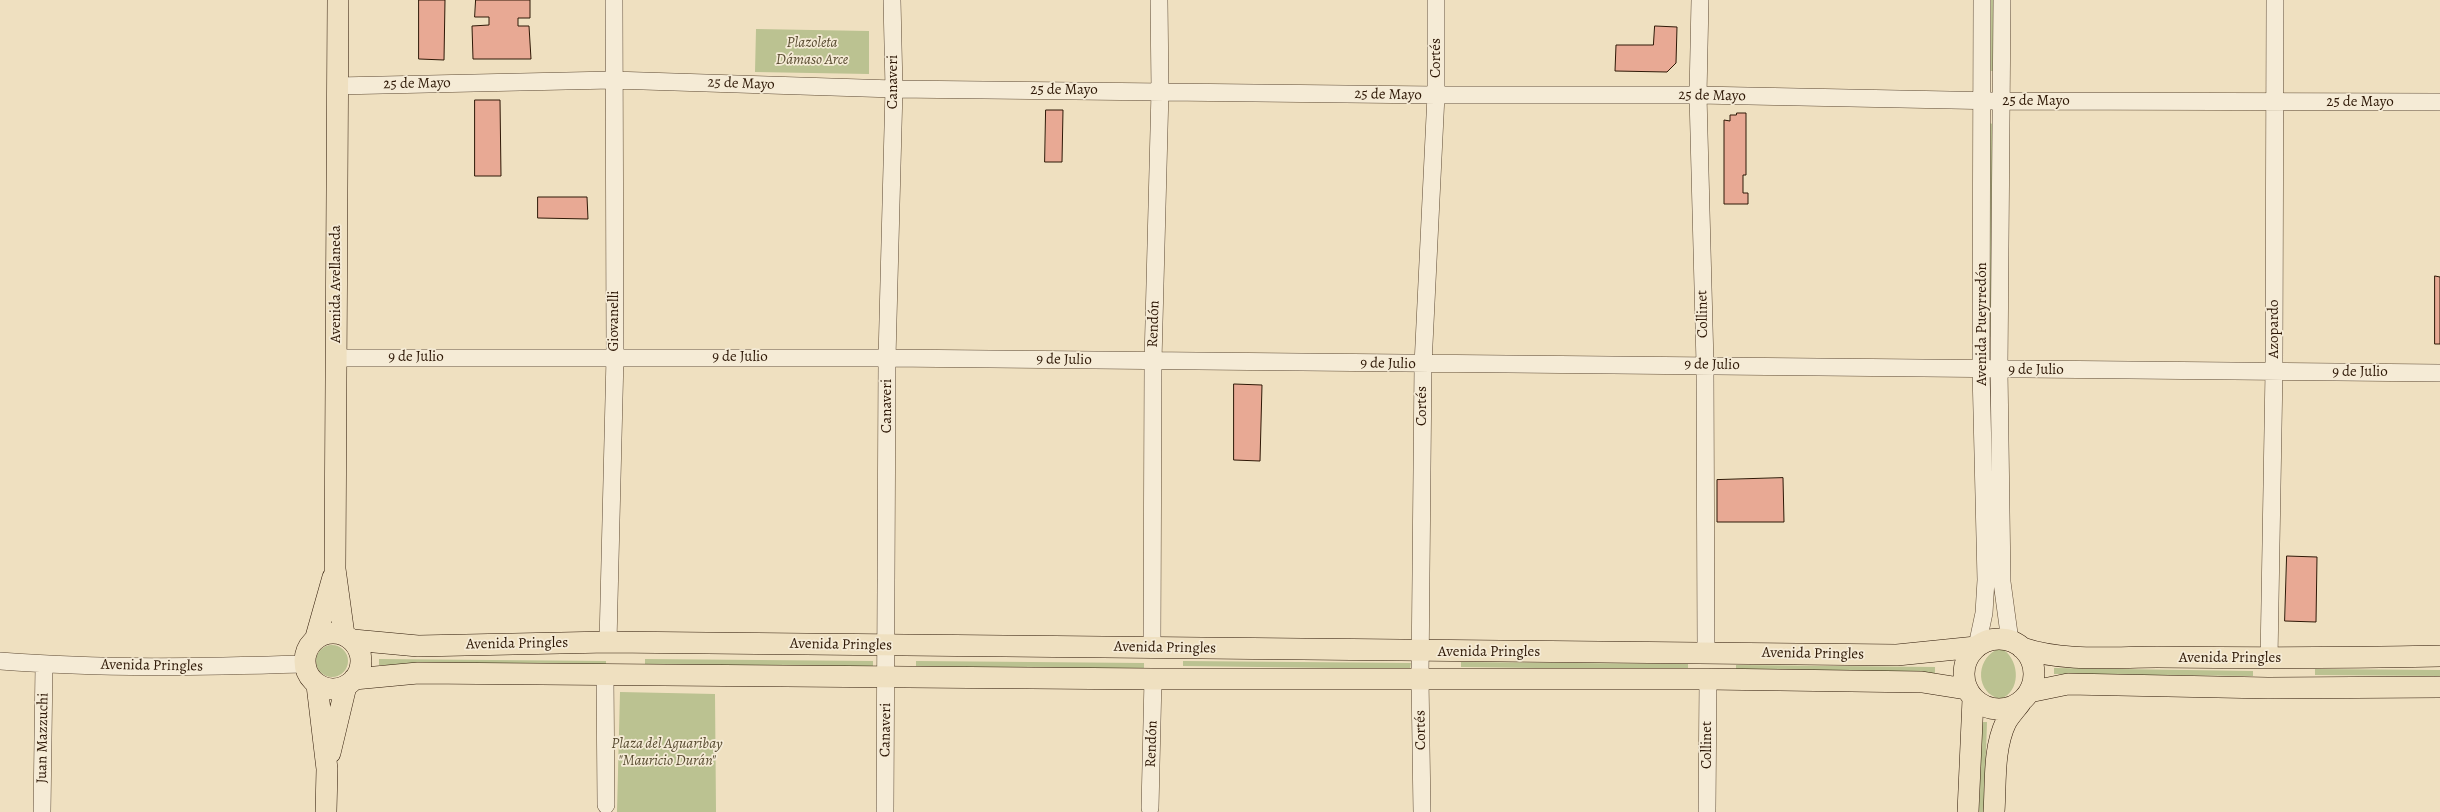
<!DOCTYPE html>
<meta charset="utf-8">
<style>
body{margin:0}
canvas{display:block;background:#efe0c0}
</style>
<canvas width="2440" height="812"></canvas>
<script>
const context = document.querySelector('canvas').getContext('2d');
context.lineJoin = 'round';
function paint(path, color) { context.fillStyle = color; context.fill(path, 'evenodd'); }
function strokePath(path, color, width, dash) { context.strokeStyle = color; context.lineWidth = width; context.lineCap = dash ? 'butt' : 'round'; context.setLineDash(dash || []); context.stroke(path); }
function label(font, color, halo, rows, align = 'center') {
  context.font = font + ' Alegreya,serif'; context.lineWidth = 3.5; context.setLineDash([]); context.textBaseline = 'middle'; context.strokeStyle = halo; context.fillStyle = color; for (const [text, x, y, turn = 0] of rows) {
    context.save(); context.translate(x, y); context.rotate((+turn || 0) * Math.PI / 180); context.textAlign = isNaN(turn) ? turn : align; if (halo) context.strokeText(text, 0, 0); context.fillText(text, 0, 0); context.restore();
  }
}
paint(new Path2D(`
 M1989,0H1994V71H1989Z
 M756,29L869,31V74L755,72Z
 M1989,123L1993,124L1992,337H1987Z
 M316 661a16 16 0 1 1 32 0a16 16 0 1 1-32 0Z
 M1996,650H2004C2020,662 2021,692 2000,699C1976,693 1975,661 1996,650Z
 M379,659L606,661V667L379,665Z
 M645,659L873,661V667L645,665Z
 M916,661L1144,663V669L916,667Z
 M1183,661L1411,663L1410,669L1183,666Z
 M1461,662L1688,664V670L1461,667Z
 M1736,665L1935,667V673L1736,671Z
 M2054,668L2253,671V676L2054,674Z
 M2315,669L2440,670V676L2315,675Z
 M620,692L715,694L716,812H617Z
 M1982,722H1987L1984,812H1979Z`), '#bbc291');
const building = new Path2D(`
 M419,0H445L444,60L419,59Z
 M476,0H530V18H518V26H529L531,59H473L472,26L489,25V17H475Z
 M1655,26L1677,27L1676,63L1667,72L1615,71L1616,45H1653Z
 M475,100H500L501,176H475Z
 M1046,110H1063L1062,162H1045Z
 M1737,113H1746V175H1743V193H1748V204H1724V120L1730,121V115H1736Z
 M538,197H587L588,219L538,218Z
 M2435,276L2440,277V344H2435Z
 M1234,384L1262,385L1260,461L1234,460Z
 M1783,478L1784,522H1717V480Z
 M2287,556L2317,557L2316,622L2285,621Z`);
paint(building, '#e8a994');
strokePath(building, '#2e1806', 1);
const minor = new Path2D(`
 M1700,0L1698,95L1705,364L1706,653
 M2002,0L1999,370L2002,582L2010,641
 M337,86L612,80L894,89L1436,95H1698L2001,101L2440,102
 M336,358H887L2440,373
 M608,642L615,357L614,0
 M1977,646L1984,613L1986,580L1981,370L1982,0
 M1152,648L1153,361L1160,91L1159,0
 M2269,659L2274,371L2275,0
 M0,661C101,669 203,667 304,664
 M605,675L606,805
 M1150,808L1153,679
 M1707,811L1708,679
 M42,812L44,665
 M885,812L887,358L894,89L892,0
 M1422,812L1420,678L1423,365L1436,95V0`);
const major = new Path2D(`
 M338,0L335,569L344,635
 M305 661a28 28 0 1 1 56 0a28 28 0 1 1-56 0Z
 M316,637L333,577
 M1964 674a35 35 0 1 1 70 0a35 35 0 1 1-70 0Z
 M353,640L418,646L608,642L1897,655L1976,647
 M2022,648C2063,662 2113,657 2157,657C2252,658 2346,658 2440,656
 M354,679L418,673L1153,679H1708L1922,682L1966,689
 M317,685L327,769L326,812
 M2029,692L2068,684L2268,688L2440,687
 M330,753L346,686
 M1968,812L1973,699
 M1994,812C1996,783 1993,749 2006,722C2010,715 2016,709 2021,702`);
strokePath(minor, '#5e4a34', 18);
strokePath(major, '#2e1806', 22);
strokePath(minor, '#f5ebd6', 17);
strokePath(major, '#efe0c0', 21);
label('italic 15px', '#584b30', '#f5ebd6', [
 ["Plazoleta",812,43],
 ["Dámaso Arce",812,60],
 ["Plaza del Aguaribay",667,744],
 ["\"Mauricio Durán\"",667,761]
]);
label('15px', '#2e1806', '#f5ebd6', [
 ["Cortés",1436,58,-90],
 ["Canaveri",893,82,-90],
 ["25 de Mayo",417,84,-1],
 ["25 de Mayo",741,84,2],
 ["25 de Mayo",1064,90],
 ["25 de Mayo",1388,95,1],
 ["25 de Mayo",1712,96,1],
 ["25 de Mayo",2036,101],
 ["25 de Mayo",2360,102],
 ["Avenida Avellaneda",336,284,-90],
 ["Collinet",1703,314,-91],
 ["Giovanelli",614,321,-90],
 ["Rendón",1154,324,-88],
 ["Avenida Pueyrredón",1982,324,-90],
 ["Azopardo",2274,329,-90],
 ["9 de Julio",416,357],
 ["9 de Julio",740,357],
 ["9 de Julio",1064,360,1],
 ["9 de Julio",1388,364,1],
 ["9 de Julio",1712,365,1],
 ["9 de Julio",2036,370],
 ["9 de Julio",2360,372],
 ["Canaveri",887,406,-90],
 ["Cortés",1422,406,-90],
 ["Avenida Pringles",517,644,-1],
 ["Avenida Pringles",841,645,1],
 ["Avenida Pringles",1165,648,1],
 ["Avenida Pringles",1489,652],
 ["Avenida Pringles",1813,654,1],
 ["Avenida Pringles",2230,658],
 ["Avenida Pringles",152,666,1],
 ["Canaveri",886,730,-89],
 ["Cortés",1421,730,-91],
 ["Juan Mazzuchi",43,738,-89],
 ["Rendón",1152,744,-88],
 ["Collinet",1707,745,-90]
]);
</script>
